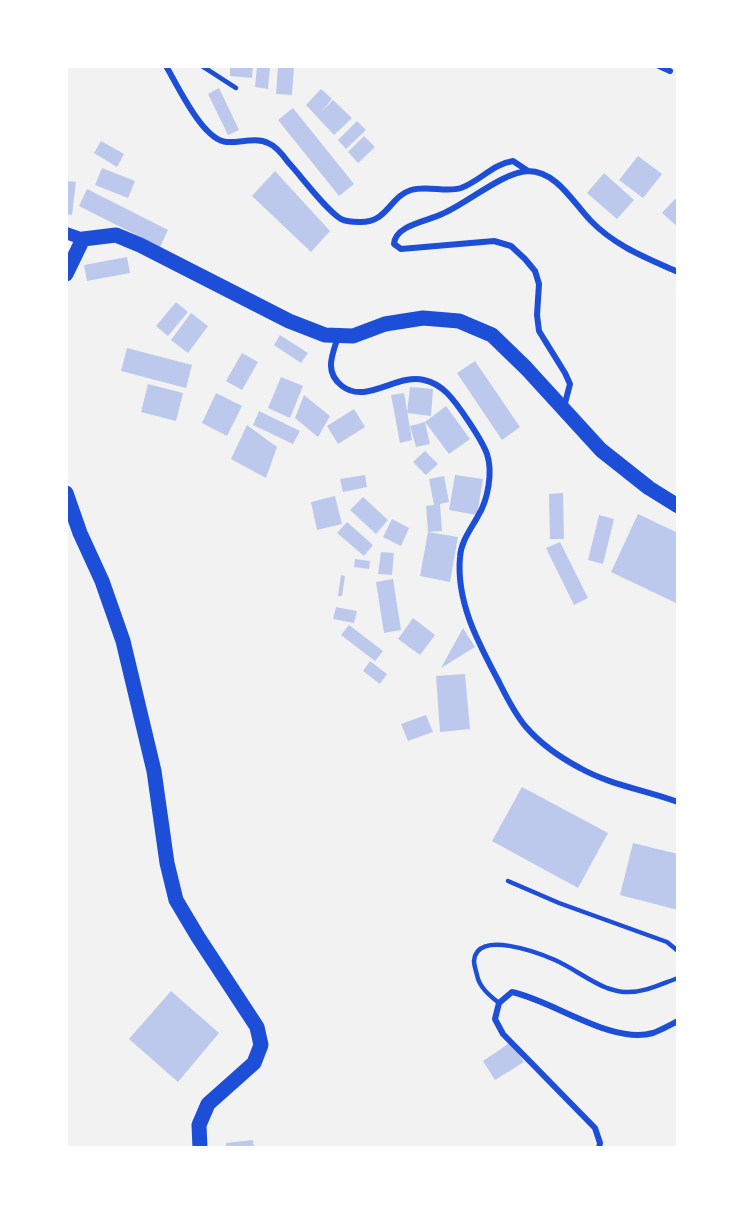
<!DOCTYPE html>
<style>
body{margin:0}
#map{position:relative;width:744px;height:1214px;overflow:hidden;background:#f2f2f2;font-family:Poppins,sans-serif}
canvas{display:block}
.frame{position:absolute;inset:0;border:68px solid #fff;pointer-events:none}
</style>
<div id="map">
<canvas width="744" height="1214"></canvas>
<div class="frame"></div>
</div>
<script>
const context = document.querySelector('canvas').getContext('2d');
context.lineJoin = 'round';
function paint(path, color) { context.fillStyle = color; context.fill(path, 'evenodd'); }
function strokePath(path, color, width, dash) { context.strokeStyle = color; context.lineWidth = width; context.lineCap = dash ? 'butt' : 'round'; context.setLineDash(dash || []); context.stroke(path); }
paint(new Path2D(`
 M230,66H253L252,78L230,76Z
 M257,66H270L268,89L255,87Z
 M278,66H294L292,95L276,94Z
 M219,88L239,130L228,135L208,94Z
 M321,89L332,99L321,112L333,100L352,118L334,135L306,105Z
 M293,108L354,184L339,196L278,120Z
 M357,121L366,130L346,149L338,140Z
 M364,136L375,147L358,163L348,152Z
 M101,141L124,154L117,167L94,153Z
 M638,156L662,174L643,198L619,180Z
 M102,168L135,181L128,198L95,185Z
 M275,171L330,231L311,252L252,196Z
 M604,173L634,200L617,219L587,193Z
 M66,181L76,182L72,215L66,214Z
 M87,189L168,230L160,247L79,206Z
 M675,199L678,202V227L662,213Z
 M127,257L130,273L87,281L84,265Z
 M176,302L188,312L168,336L156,326Z
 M191,313L208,326L188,353L171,340Z
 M280,335L308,353L301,363L274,345Z
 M127,348L192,365L186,388L121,371Z
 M242,353L258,362L242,390L226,381Z
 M475,361L520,427L502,440L457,373Z
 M281,377L303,386L290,418L268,408Z
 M148,384L183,393L176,421L141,412Z
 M410,387L433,389L431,416L407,413Z
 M216,393L242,406L227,436L202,423Z
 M404,393L412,440L400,443L391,395Z
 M304,395L330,416L318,437L295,418Z
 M446,406L470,439L449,454L425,422Z
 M354,409L365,427L338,444L327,426Z
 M259,411L300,431L293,444L253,425Z
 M425,422L430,444L416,447L410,426Z
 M247,425L277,447L266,478L231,459Z
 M425,451L438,464L426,475L413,462Z
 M365,475L367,487L343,492L340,479Z
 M455,475L483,479L477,515L449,510Z
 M444,476L449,502L440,504L442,531L428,532L458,537L450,582L420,576L428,532L426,506L434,505L429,479Z
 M563,493L564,539H550L549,494Z
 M335,496L342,524L317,530L311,502Z
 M363,497L388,520L376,534L350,510Z
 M638,514L678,533V604L611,572Z
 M599,515L614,519L603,564L588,560Z
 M392,519L409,528L401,546L383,537Z
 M347,522L373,545L364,556L337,533Z
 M560,542L588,598L574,605L546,548Z
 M381,552L394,553L392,575L378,574Z
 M355,559L370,561L369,569L354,567Z
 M341,575L345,576L342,596H338Z
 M393,579L401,630L384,633L376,582Z
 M336,607L357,611L354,623L333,619Z
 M413,618L435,635L420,655L398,639Z
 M349,625L383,651L375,661L341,635Z
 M463,628L475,647L441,668Z
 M370,661L387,674L380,684L363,671Z
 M465,674L470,729L440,732L436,676Z
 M426,715L433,732L408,741L401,724Z
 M522,787L608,833L578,888L492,841Z
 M633,843L678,854V910L620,895Z
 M171,991L219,1033L178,1082L129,1039Z
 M511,1042L524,1062L495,1080L483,1061Z
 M253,1140L254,1148H226V1143Z`), '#bdc9ec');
strokePath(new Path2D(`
 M202,66L236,88
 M508,881L559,903L667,942L678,951
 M499,1003C490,996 479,987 477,975C476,971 474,965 474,961C476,929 539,953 555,960C573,968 589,981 607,988C613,990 620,992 625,992C644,993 661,984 678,978`), '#1d4ed8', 4.5);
strokePath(new Path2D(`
 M166,66C178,86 203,141 227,142C240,143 256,137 268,143C276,146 283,155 288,162C302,177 325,209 341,219C347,222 352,222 359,222C388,223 389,197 411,190C428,185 446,193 461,188C480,181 493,164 513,161L528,171
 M659,66L670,71
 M338,337C332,355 324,372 342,386C366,405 397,373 424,380C433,382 441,387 447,393C458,404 482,440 487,454C493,472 488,500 478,516C471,529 461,541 460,557C456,602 478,642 498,680C506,696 514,713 526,727C540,743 561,758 580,768C610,785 646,790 678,802
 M564,407L570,384L565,373L539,331L537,315L539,284L535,271L525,259L511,246L494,241L401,249L394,244C395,225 428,221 442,214C466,204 503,172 528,171C557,171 574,204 591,221C615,246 647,258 678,272
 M599,1148L600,1143L595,1128L503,1034L495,1019L499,1003L512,992C554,1001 612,1045 653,1033C661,1030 670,1025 678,1021`), '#1d4ed8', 6);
strokePath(new Path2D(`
 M66,233L83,239`), '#1d4ed8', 12);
strokePath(new Path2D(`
 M66,274L83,239L116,235L140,245L289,321L325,335L353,336L385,324L423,318L459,321L492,335L526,368L601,450L649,488L678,506
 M66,493L80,533L102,581L123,641L154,771L167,863L176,900L198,937L257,1027L261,1045L254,1063L208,1104L199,1125L200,1148`), '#1d4ed8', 15);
</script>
